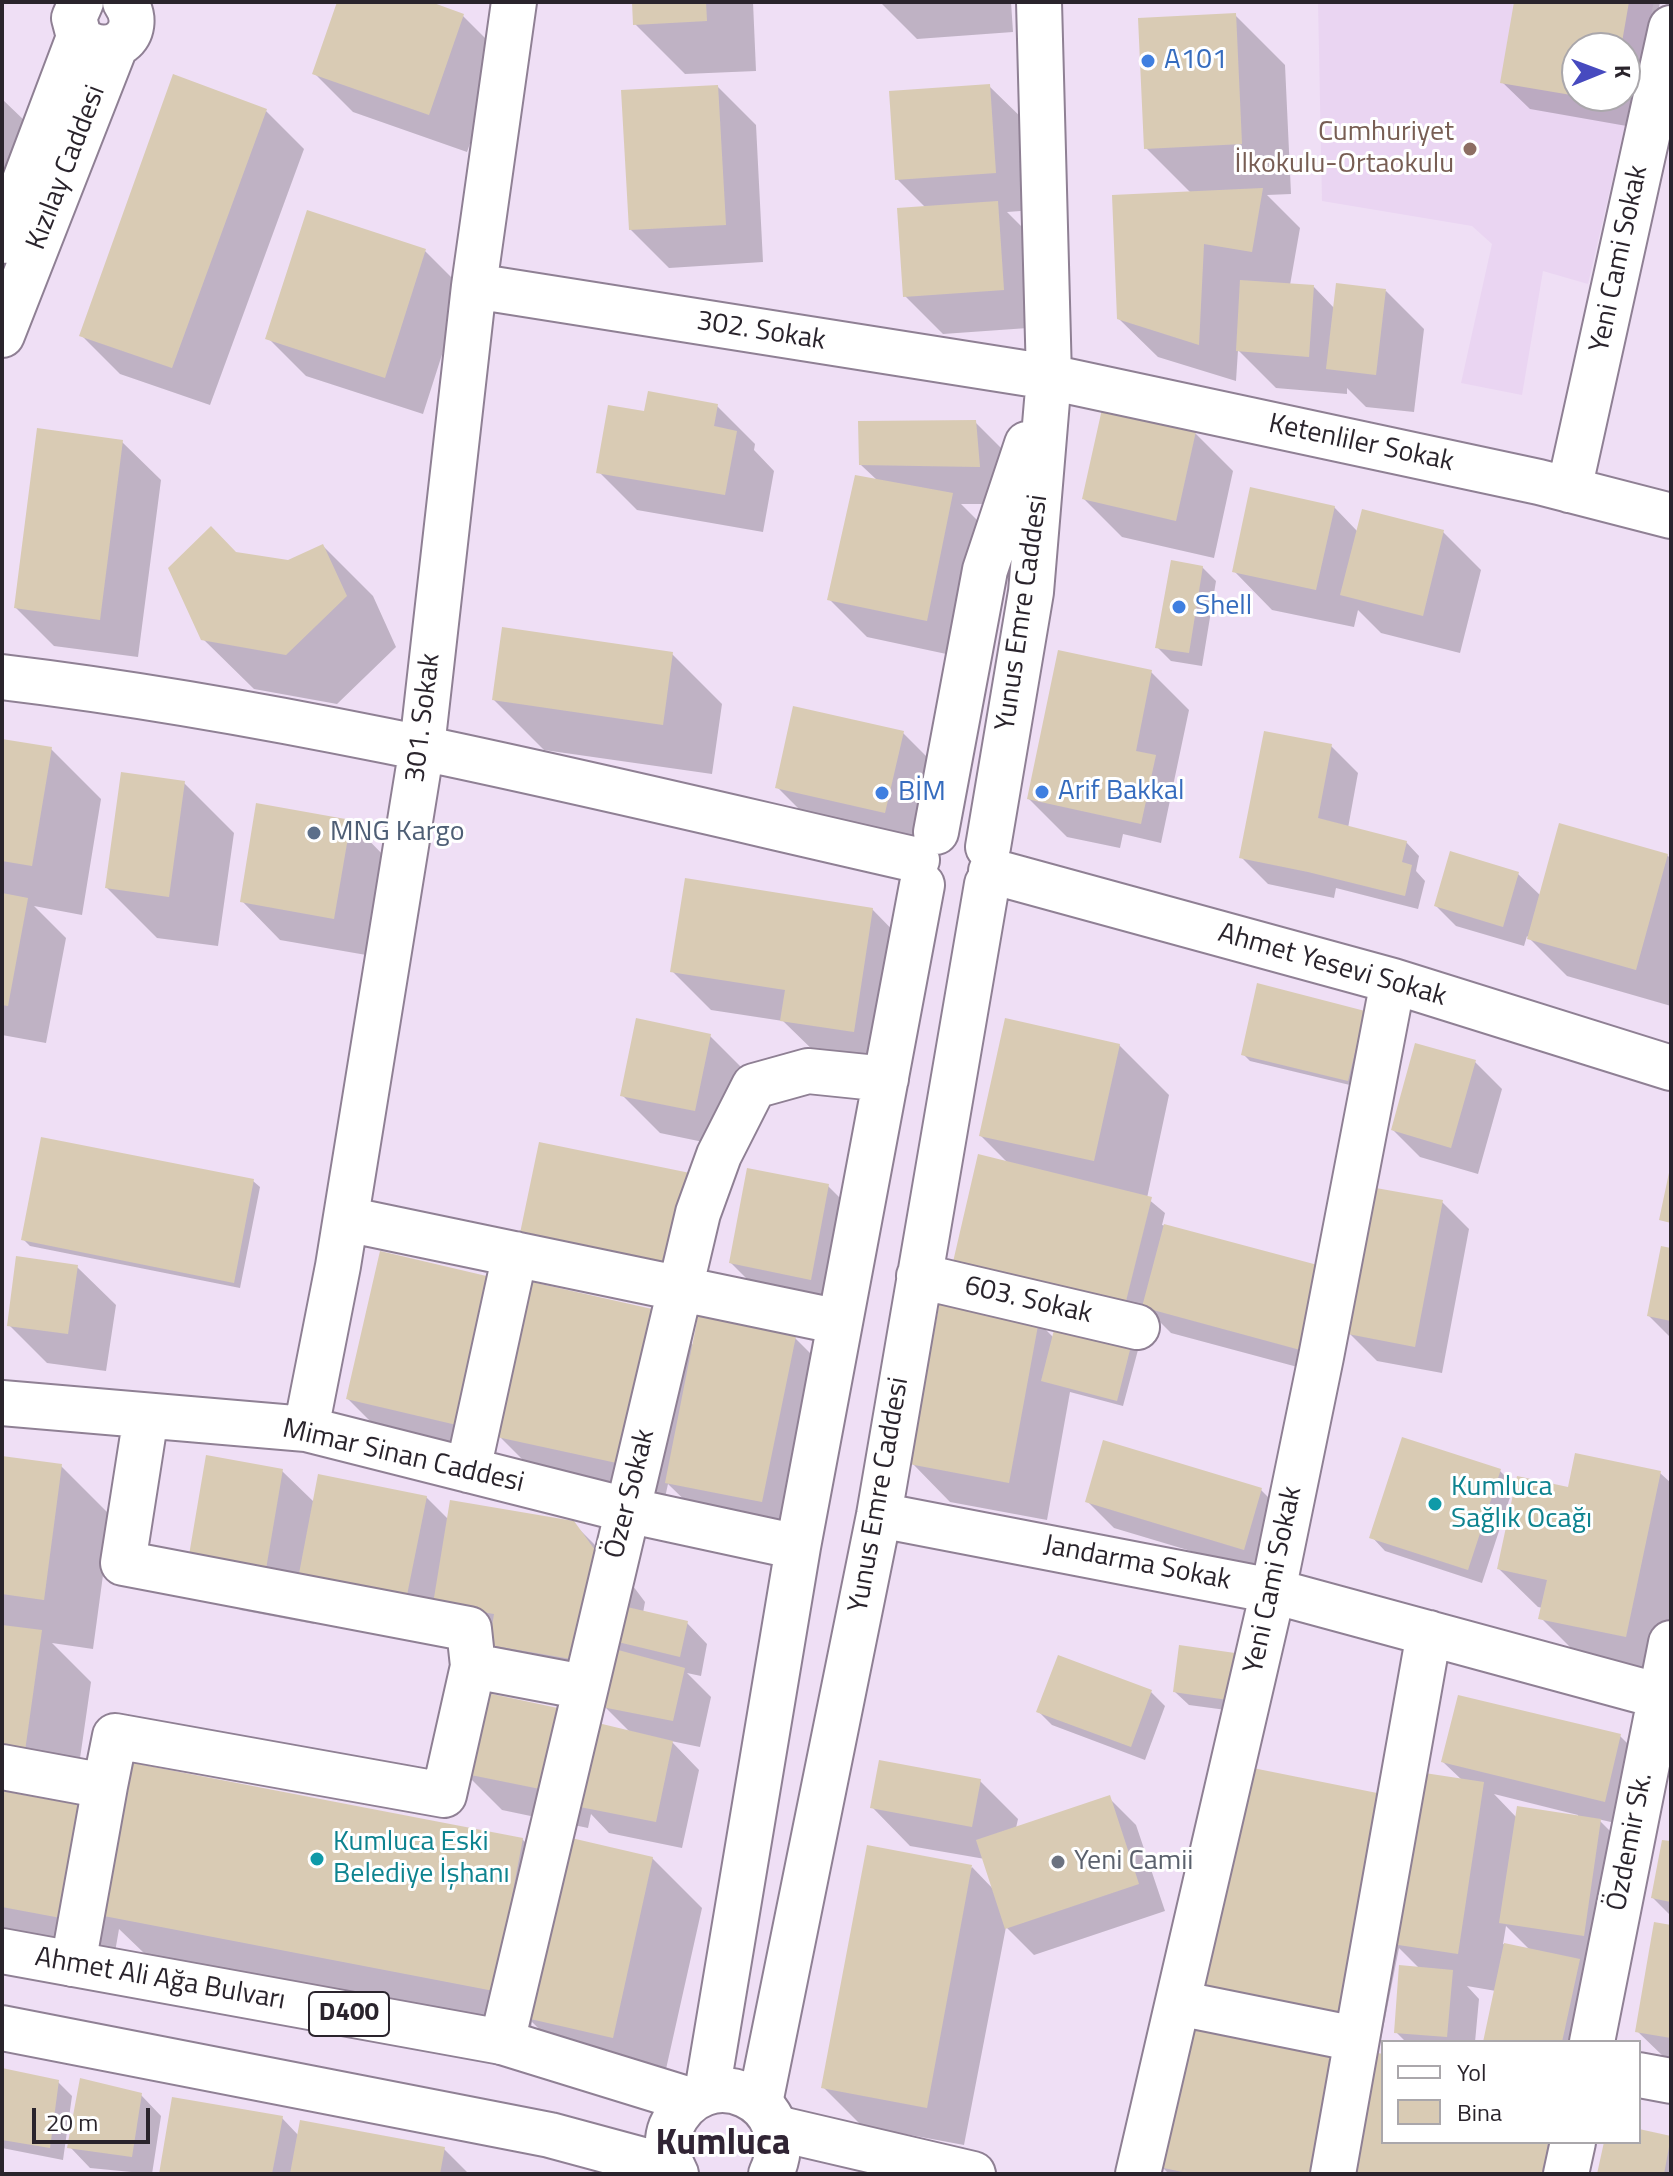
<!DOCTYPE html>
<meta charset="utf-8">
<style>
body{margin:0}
#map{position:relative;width:1673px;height:2176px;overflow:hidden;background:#efdff5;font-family:"Titillium Web",sans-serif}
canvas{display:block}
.frame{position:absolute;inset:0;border:4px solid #2a242c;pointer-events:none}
.legend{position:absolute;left:1381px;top:2040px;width:260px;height:104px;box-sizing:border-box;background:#fff;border:2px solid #aaa7ab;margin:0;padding:10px 14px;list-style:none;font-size:24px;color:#2a242c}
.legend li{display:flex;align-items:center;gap:16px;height:40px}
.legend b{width:40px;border:2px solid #aaa7ab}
.north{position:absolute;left:1561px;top:32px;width:80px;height:80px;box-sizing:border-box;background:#fff;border:2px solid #aaa7ab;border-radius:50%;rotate:89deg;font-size:22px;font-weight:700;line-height:32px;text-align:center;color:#2a242c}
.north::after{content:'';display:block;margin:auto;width:28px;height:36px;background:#474abf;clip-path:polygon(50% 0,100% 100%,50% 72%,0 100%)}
.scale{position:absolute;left:32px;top:2108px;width:118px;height:36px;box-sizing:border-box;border:4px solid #2a242c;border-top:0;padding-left:10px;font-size:24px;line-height:28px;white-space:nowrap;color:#2a242c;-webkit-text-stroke:6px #fff;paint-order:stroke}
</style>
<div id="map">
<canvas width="1673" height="2176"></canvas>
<div class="frame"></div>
<ul class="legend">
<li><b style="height:10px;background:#fff"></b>Yol</li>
<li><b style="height:22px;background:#d9cbb4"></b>Bina</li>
</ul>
<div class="north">K</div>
<div class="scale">20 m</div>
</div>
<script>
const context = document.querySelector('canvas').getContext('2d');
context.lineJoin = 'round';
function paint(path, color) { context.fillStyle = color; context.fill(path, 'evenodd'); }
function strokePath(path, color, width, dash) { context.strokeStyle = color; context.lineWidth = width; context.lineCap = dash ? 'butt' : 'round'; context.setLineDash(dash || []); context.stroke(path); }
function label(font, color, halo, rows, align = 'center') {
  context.font = font + ' "Titillium Web",sans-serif'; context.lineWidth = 6; context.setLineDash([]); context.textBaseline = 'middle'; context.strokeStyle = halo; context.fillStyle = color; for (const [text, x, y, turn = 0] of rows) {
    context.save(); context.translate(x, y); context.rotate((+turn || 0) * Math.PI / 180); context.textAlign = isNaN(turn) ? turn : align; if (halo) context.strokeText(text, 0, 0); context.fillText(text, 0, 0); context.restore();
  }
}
paint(new Path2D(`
 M1318,2H1654L1588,284L1543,271L1522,395L1461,383L1492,244L1472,226L1322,201ZM1577,48H1625V96H1577Z`), '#ead5f2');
paint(new Path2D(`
 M339,2H425L463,16L501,54L467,152L353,112L315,74Z
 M634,2H753L756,71L685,74L635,24Z
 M880,2H1011L1013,32L917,39Z
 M1516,2H1660L1638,128L1530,109L1502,82ZM1577,48H1625V96H1577Z
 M1235,15L1285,65L1291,194L1267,195L1300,228L1290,285L1314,287L1335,309L1386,291L1424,329L1414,412L1366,407L1347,388V394L1276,388L1238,350L1236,381L1158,357L1119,319L1191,193L1146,148Z
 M989,86L1028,124L1034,210L1007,212L1036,241L1042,327L943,334L905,296L926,208L897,179Z
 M718,87L756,125L763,262L669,268L630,229Z
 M2,99L27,123L2,219Z
 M266,111L304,149L210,405L120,374L82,336Z
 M425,251L463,289L423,414L306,376L268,338Z
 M717,406L755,444L754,450L774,471L763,532L637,510L599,472L646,414Z
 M975,422L1013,460L1018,504H961L990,533L965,658L867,637L829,599L878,481L861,465Z
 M1195,433L1233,471L1214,558L1122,537L1084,499Z
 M122,442L161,480L138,657L54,646L16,608Z
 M1334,507L1358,532H1443L1481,570L1460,653L1381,633L1358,610L1354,627L1272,610L1234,571Z
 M323,546L373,596L396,647L337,704L254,689L203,639L236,554L289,562Z
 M1202,567L1216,581L1202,666L1171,661L1157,647Z
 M672,654L722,704L712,774L544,750L494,700Z
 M1151,672L1189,710L1161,843L1123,834L1120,848L1067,837L1029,799Z
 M903,733L941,771L923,850L815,825L777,787Z
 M2,741L51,749L101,799L82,915L34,906L66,938L46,1043L2,1035Z
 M1331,746L1358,773L1348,828L1406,842L1419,856L1416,871L1425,881L1418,909L1336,888L1334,898L1268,884L1241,857Z
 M184,783L234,833L218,946L157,938L107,888Z
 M350,821L388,860L372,956L280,940L242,901Z
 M1667,855L1671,859V1006L1567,976L1527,936L1524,946L1456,926L1436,906L1518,874L1541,896Z
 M872,909L910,948L891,1069L821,1058L783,1021L711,1010L673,972Z
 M1364,1012L1370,1019L1354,1086L1250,1061L1244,1055Z
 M710,1036L748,1074L732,1148L660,1133L622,1095Z
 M1119,1045L1169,1095L1147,1198L1165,1213L1162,1225L1324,1269L1331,1376L1171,1333L1142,1304L1139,1314L993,1300L1009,1164L981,1136Z
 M1475,1062L1502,1089L1478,1174L1420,1157L1393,1130Z
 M253,1181L260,1187L240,1288L30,1246L23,1239Z
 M828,1186L866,1224L849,1317L769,1301L731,1263Z
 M1442,1202L1469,1229L1442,1373L1377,1361L1350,1334Z
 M1671,1250V1338L1649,1316Z
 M381,1253L487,1452L375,1426L348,1399Z
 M77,1267L116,1305L106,1371L47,1363L9,1325Z
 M660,1313L694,1346L795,1338L833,1376L800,1539L705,1520L668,1484L664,1502L537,1474L499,1436Z
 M1038,1322L1054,1338L1131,1344L1138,1350L1123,1406L1070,1392L1047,1520L950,1502L912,1463Z
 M1403,1439L1500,1471L1514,1485L1482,1583L1385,1551L1372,1537Z
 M2,1458L61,1466L111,1516L93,1649L52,1643L91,1682L74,1800L2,1789Z
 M282,1471L315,1503L426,1497L449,1520L573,1523L624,1574L645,1602L643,1613L687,1623L707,1644L701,1676L687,1673L711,1697L700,1747L671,1741L699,1770L682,1848L609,1833L591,1814L588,1828L502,1810L464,1772L630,1732L603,1705L503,1657L319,1598L314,1624L240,1610L190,1560Z
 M1660,1473L1671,1483V1642L1664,1674L1579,1656L1541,1618L1543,1608L1538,1607L1499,1569Z
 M1261,1490L1288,1517L1271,1575L1114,1528L1087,1501Z
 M1234,1655L1247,1668L1241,1712L1189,1705L1175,1692Z
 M1151,1692L1165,1706L1145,1760L1052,1725L1039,1712Z
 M1620,1736L1647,1763L1632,1827L1598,1819L1638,1859L1608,2042H1485L1496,1991L1467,1986L1479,1999L1475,2042H1406L1396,2032L1420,1969L1399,1948L1379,2049L1227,2019L1396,1799L1463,1781L1443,1762ZM1494,1794L1578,1815V1818H1517ZM1506,1926L1530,1950L1503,1944Z
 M980,1781L1018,1819L1016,1828L1109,1798L1136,1825L1165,1911L1034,1955L1006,1927L964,2145L862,2126L823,2087L972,1867L995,1891L985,1859L910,1846L872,1807Z
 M2,1793L95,1810L121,1836L522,1839L560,1877L652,1858L702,1908L662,2087L579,2068L532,2022L531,2028L145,1954L119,1929L114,1958L2,1938Z
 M1671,1843V1916L1653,1898Z
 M1671,1927V2059L1665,2058L1637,2031Z
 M1383,2056V2142H1592L1587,2174H1169L1161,2166Z
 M2,2076L58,2082L72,2096L63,2160L2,2148Z
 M141,2095L161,2116L152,2174L90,2168L70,2147Z
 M282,2118L299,2136L444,2149L469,2174H161Z
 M1639,2132L1671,2138V2174H1599L1606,2142H1639Z`), '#0003');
paint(new Path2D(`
 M337,2H431L464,14L429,115L312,74Z
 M632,2H706L707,21L633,25Z
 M1514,2H1629L1621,48H1577V96L1500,83Z
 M1236,13L1242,144L1144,149L1138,18Z
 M173,74L267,109L172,368L79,336Z
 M990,84L996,173L895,180L889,91Z
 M718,85L726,225L629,230L621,90Z
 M1586,96H1613L1612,102Z
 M1263,188L1252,252L1204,244L1199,345L1117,319L1112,195Z
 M998,201L1004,290L903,297L897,208Z
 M307,210L426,249L385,378L265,339Z
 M1240,280L1314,285L1309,357L1236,351Z
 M1336,283L1386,289L1376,375L1326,369Z
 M648,391L718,404L714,426L737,431L725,495L596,473L608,405L644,411Z
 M1102,409L1196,431L1176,521L1082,499Z
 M976,420L980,467L859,465L858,421Z
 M37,428L123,440L100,620L14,608Z
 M855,475L953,493L927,621L827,600Z
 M1250,487L1335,506L1316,590L1232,572Z
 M1362,509L1444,530L1423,616L1340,595Z
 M211,526L236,552L288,560L323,544L347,596L286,655L201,640L168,568Z
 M1171,560L1203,566L1189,653L1155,648Z
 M502,627L673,652L663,725L492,700Z
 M1058,650L1152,670L1136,751L1156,755L1141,824L1027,799Z
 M793,706L904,731L885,813L775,788Z
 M1264,731L1332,744L1318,818L1407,841L1402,862L1412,865L1405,896L1308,872L1239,858Z
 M2,739L52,747L32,866L2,861Z
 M121,772L185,781L169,897L105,888Z
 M256,803L351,820L334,919L240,902Z
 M1559,823L1668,854L1636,970L1527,939Z
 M1450,851L1519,872L1503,927L1434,906Z
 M685,878L873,908L854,1032L780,1021L785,990L670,972Z
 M2,893L28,898L8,1006L2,1005Z
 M1257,983L1365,1011L1348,1081L1241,1055Z
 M636,1018L711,1034L695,1111L620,1096Z
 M1005,1018L1120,1044L1094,1161L979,1136Z
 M1415,1043L1476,1060L1451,1148L1391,1130Z
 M41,1137L254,1179L234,1283L21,1240Z
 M539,1142L690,1173L670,1269L519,1238Z
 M978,1154L1152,1197L1126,1301L953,1262Z
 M747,1168L829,1184L811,1280L729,1263Z
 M1670,1168H1671V1223L1659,1220Z
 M1376,1188L1443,1200L1415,1347L1348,1334Z
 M1164,1224L1325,1267L1304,1351L1142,1307Z
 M1661,1246L1671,1248V1321L1647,1316Z
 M380,1251L495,1278L461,1426L346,1399Z
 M16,1256L78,1265L68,1334L7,1326Z
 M532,1282L661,1311L626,1465L497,1437Z
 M940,1301L1039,1320L1009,1483L909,1464Z
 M698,1316L796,1336L762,1502L665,1483Z
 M1056,1322L1132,1342L1117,1401L1041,1381Z
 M1402,1437L1501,1469L1468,1570L1369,1538Z
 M1103,1440L1262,1488L1244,1550L1085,1502Z
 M1575,1453L1661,1471L1626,1637L1538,1619L1547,1580L1497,1569L1517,1476L1568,1487Z
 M206,1455L283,1469L265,1575L188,1561Z
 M2,1456L62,1464L44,1600L2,1594Z
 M318,1474L427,1496L406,1600L298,1579Z
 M450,1500L574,1521L595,1550L577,1660L489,1645L494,1614L433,1604Z
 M627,1607L688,1621L680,1657L618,1642Z
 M2,1625L42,1630L25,1751L2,1747Z
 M1179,1645L1235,1653L1228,1700L1173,1692Z
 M618,1650L685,1668L673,1721L602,1707Z
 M1058,1655L1152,1690L1131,1747L1036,1712Z
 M478,1691L567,1710L550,1791L461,1773Z
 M1458,1695L1621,1734L1605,1802L1441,1762Z
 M598,1723L673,1741L656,1822L580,1807Z
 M879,1760L981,1779L972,1827L870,1808Z
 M133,1763L523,1838L494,1991L104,1916Z
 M1243,1766L1397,1797L1352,2023L1198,1992Z
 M1418,1772L1484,1782L1458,1954L1392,1944Z
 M2,1791L96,1808L77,1921L2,1907Z
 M1110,1795L1139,1884L1005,1929L976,1840Z
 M1517,1806L1601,1819L1584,1936L1499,1923Z
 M567,1837L653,1857L613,2038L526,2018Z
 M1662,1840L1671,1841V1902L1651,1898Z
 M867,1845L972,1865L927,2108L821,2088Z
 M1654,1922L1671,1925V2038L1635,2032Z
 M1504,1943L1580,1959L1562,2042H1483Z
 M1399,1965L1453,1970L1447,2037L1394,2033Z
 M1190,2021L1353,2054L1328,2174H1192L1159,2167Z
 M1362,2050L1383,2054V2142H1548L1543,2174H1338Z
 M2,2068L59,2080L50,2148L2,2140Z
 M80,2078L142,2093L132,2157L67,2148Z
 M172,2097L283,2116L272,2174H159Z
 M300,2120L445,2147L440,2174H290Z
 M1639,2129L1671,2136L1664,2174H1597L1604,2142H1639Z`), '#d9cbb4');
const minor = new Path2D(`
 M81,2L74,18L79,37C109,64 147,34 125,2
 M2,241L79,37
 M474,286L1049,377L1539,482L1671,516
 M2,335L115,47
 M1569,490L1671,28
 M2,677C311,714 614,791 917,860
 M936,832L985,570L1027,444
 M988,847L1031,592L1049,377L1039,2
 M991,871L1393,981L1671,1068
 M346,1219L840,1322
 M919,1276L1137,1327
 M2,1403L306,1429L627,1510L798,1547
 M146,1416L123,1563L469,1629L473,1666L584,1687
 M306,1429L338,1266L422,747L474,286L514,2
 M468,1470L515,1254
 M879,1515L1273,1591L1671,1699
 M2,1767L105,1786L73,1964
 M105,1786L115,1736L444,1795L473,1666
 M1178,2003L1356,2039
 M502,2042L698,1213L719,1155L754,1086L808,1071L886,1079
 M1592,2042L1671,1643
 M1639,2075L1671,2081
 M707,2092L798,1547L922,885
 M760,2103L879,1515L987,884
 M1138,2174L1273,1591L1321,1357L1393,981
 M1333,2174L1429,1633
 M1566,2174L1573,2142`);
const major = new Path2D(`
 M776,2128L973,2174`);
const highway = new Path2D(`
 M2,1951L502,2042L690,2100
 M2,2028L550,2135L672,2168
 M676,2174C668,2160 665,2142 671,2127C703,2054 805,2100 771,2174`);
strokePath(minor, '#8f8094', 48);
strokePath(major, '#8f8094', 48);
strokePath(highway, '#8f8094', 48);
strokePath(minor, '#fff', 44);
strokePath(major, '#fff', 44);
strokePath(highway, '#fff', 44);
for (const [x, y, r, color] of [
 [1148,61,8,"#3f7fe0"],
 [1470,149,8,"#8d6e63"],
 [1179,607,8,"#3f7fe0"],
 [1042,792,8,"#3f7fe0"],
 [882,793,8,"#3f7fe0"],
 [314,833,8,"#5c6f8a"],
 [1435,1504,8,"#0f9aa8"],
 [317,1859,8,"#0f9aa8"],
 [1058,1862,8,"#6b7280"]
]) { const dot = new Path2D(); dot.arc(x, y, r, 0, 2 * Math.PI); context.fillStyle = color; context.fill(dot); strokePath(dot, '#fff', 3); }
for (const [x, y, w] of [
 [349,2014,80]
]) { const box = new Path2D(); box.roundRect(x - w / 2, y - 22, w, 44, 6); context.fillStyle = '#fff'; context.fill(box); strokePath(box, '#2a242c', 2); }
label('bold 26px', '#2a242c', null, [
 ["D400",349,2014]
]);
label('28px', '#366cbe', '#fff', [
 ["A101",1164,61],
 ["Shell",1195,607],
 ["Arif Bakkal",1058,792],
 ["BİM",898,793]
], 'left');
label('28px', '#785e54', '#fff', [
 ["Cumhuriyet",1454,133],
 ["İlkokulu-Ortaokulu",1454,165]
], 'right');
label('28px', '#2a242c', '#fff', [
 ["Kızılay Caddesi",67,168,-69],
 ["Yeni Cami Sokak",1620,259,-78],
 ["302. Sokak",761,332,9],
 ["Ketenliler Sokak",1361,444,12],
 ["Yunus Emre Caddesi",1023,613,-82],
 ["301. Sokak",424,718,-83],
 ["Ahmet Yesevi Sokak",1332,966,16],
 ["603. Sokak",1028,1301,13],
 ["Mimar Sinan Caddesi",403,1457,13],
 ["Özer Sokak",631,1494,-76],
 ["Yunus Emre Caddesi",880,1495,-80],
 ["Jandarma Sokak",1137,1564,11],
 ["Yeni Cami Sokak",1274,1580,-78],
 ["Özdemir Sk.",1631,1842,-79],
 ["Ahmet Ali Ağa Bulvarı",160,1980,10]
]);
label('28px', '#4e5e75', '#fff', [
 ["MNG Kargo",330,833]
], 'left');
label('28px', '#0d838f', '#fff', [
 ["Kumluca",1451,1488],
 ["Sağlık Ocağı",1451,1520],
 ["Kumluca Eski",333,1843],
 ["Belediye İşhanı",333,1875]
], 'left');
label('28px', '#5b616d', '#fff', [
 ["Yeni Camii",1074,1862]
], 'left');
label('bold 36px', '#302434', '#fff', [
 ["Kumluca",723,2145]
]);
</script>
